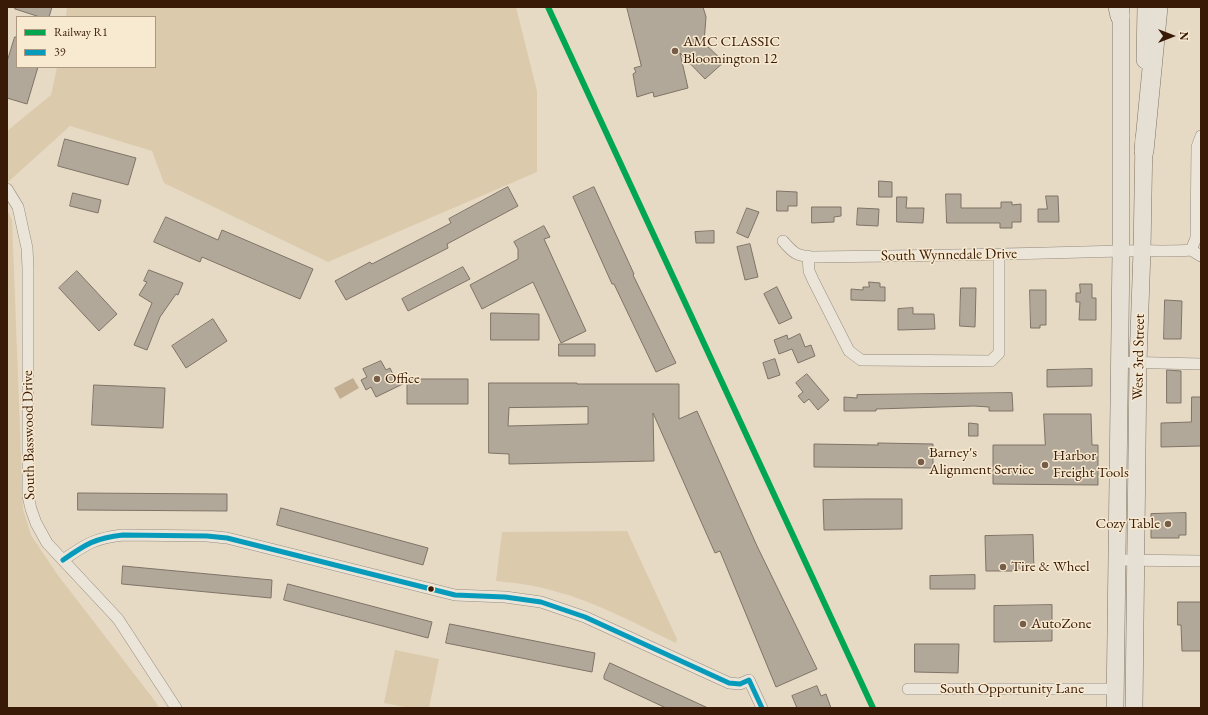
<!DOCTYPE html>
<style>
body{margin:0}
#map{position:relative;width:1208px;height:715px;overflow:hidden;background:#e6dac5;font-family:"EB Garamond",serif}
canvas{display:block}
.frame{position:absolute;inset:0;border:8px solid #391a07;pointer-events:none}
.legend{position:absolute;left:16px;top:16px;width:140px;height:52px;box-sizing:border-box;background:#f8ead0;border:1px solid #ac9780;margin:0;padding:5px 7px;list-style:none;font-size:12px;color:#391a07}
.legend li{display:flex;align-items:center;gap:8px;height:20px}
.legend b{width:20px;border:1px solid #ac9780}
.north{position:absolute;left:1152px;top:16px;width:40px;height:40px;-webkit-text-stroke:3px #f8ead0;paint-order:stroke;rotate:90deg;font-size:11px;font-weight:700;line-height:16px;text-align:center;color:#391a07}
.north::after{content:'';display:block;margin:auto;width:14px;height:18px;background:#391a07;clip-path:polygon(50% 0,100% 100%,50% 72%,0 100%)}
</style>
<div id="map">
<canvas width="1208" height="715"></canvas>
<div class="frame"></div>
<ul class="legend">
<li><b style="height:5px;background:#00a651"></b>Railway R1</li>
<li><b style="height:5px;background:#069bba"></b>39</li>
</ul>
<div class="north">N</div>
</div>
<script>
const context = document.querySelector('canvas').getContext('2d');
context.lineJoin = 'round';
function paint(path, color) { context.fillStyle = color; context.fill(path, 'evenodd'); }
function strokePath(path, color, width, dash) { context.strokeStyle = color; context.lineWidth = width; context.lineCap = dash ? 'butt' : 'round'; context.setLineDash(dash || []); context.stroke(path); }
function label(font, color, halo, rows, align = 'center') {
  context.font = font + ' "EB Garamond",serif'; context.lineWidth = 3; context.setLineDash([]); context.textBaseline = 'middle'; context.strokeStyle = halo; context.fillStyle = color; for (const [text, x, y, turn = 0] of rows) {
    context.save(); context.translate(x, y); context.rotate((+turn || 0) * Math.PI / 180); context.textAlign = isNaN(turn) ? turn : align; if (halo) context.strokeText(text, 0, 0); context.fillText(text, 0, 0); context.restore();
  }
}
paint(new Path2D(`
 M67,7H516L537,91V172L328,262L164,183L152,151L70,126L7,183V131L51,95L57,67H155V17H66Z
 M7,210L12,220L23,509L31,535L57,574L155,701L159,708H7Z
 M627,531L677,639L676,643C636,624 596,602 554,591C535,585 515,583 496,581L502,532Z
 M395,650L439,659L429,708H410L384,703Z`), '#dccaad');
paint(new Path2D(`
 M353,378L359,388L340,399L334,388Z`), '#c3ae91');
const building = new Path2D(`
 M15,7H52L49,17H40L15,9Z
 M627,7H703L706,17L704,43L724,62L705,79L680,53L688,88L654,97L653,92L637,97L633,74L636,72L634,68L641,66Z
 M15,37H17V67H38L27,104L7,98V62Z
 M65,139L136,158L128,185L58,166Z
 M879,181L892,182V197H879Z
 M508,187L518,206L447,244L448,248L346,300L335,281L370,262L372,264L451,223L449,219Z
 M594,187L634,274L633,275L676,363L656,372L614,284H612L573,197Z
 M777,191L797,192V206H788V211H777Z
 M73,193L101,200L98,213L70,206Z
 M946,194H961V208H1001V202H1012V205L1021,204V222H1012V228H1000V223H947Z
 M1046,196H1058L1059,222H1038V209H1047Z
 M897,197H907L906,208H924L923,223L897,222Z
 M812,207H841V216L834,217V222L812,223Z
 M747,208L759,212L748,238L737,233Z
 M858,208L879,209L878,226L857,225Z
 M166,217L218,240L222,230L313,269L300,299L202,257L200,262L154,242Z
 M544,226L550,237L544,239L586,331L561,343L533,282L482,309L470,285L518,259V249L514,242Z
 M714,231V243H696L695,232Z
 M750,244L758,277L745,280L737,247Z
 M463,267L470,279L408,311L402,299Z
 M149,270L183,283L178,295L176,294L160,317L147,350L134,345L152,303L139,295L147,282L144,281Z
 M77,271L117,314L99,331L59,288Z
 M869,282L880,283V287H885V301L851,300V289L863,290V287H869Z
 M1080,284H1092V298H1096V320H1079L1080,302H1076V293H1080Z
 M777,287L792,318L779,324L764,294Z
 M961,288H976L975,327L960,326Z
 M1030,290H1046V325H1040V328H1031Z
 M1165,300L1182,301L1181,339H1164Z
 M913,308V314H934L935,329L898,330V309Z
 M491,313L539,314V340H491Z
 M213,319L227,341L186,368L172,346Z
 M800,334L805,347L811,345L815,356L798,363L792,349L779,354L774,340L787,335L788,339Z
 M559,344H595V356H559Z
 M775,359L780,375L768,379L763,363Z
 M381,361L386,370L390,368L395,379H468V404H407V382L376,397L371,387L366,390L361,380L367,377L363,369Z
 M1092,369V386L1047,387V370Z
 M1167,370L1181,371V403H1167Z
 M807,374L829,400L818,410L809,399L804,403L798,396L803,392L796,383Z
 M489,383H577V384H679V419L697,411L757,546L817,669L776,687L720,551L715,553L653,413L654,461L509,464V454L489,453ZM588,407V424L508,426L509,408Z
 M94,385L165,388L163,428L92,425Z
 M1012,393L1013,411H989V407L974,406L876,409V411H844V397L857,398V395Z
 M1192,397H1201V446L1161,447V423L1191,422Z
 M1044,414H1091L1092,445H1098V485L993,484V445H1045Z
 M969,423L978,424V436H969Z
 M878,443L933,444V468L814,467V444L878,445Z
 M78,493L227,494V511L78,510Z
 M862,499H902V529L824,530L823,500Z
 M281,508L428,548L423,565L277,525Z
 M1186,513V535H1179V538H1151V514Z
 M1033,535L1034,571H986L985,536Z
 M123,566L272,580L271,598L122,584Z
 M975,575V589H930V576Z
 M288,584L432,622L428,638L284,600Z
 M1178,602H1201V651H1182L1181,625H1178Z
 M1052,605V641L994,642V606Z
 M450,624L595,653L592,672L446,643Z
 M915,644H959L958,673L915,672Z
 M610,663L708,708H666L604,679V676Z
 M817,686L821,696L826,694L831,708H797L792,696Z`);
paint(building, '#b2a899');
strokePath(building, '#7e7365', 1);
const minor = new Path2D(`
 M7,189L18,207L27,248L28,268V496L31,509L36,523L47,543L118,619L176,708
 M783,241C794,254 797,256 814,257C916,256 1019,254 1121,251C1144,250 1168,252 1191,250L1196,238L1197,147L1201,136
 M1191,250L1201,256
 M808,256L809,271L813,280L849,351L861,360L991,361L999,353V255
 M1119,362L1201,364
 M63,560C86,544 95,538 123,535L207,536L227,538L455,595L505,597L541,602L585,617L729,683L740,684L749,680L762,708
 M1117,560L1201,561
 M908,689H1116`);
const primary = new Path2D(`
 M1145,60L1146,7
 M1115,708L1121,251V7
 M1134,708L1138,362L1142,251L1144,138`);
const motorway = new Path2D(`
 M1118,7L1120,16
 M1144,151L1158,7`);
strokePath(minor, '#978c7e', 12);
strokePath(primary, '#7e7365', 18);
strokePath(motorway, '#7e7365', 20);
strokePath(minor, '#eae4d9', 11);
strokePath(primary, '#e6dfd3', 17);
strokePath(motorway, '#e6dfd3', 19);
strokePath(new Path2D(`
 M63,560C86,544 95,538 123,535L207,536L227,538L455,595L505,597L541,602L585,617L729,683L740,684L749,680L762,708`), '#069bba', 5);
strokePath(new Path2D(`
 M548,7L873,708`), '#00a651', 6);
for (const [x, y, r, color] of [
 [675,51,4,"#765d4a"],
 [377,379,4,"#765d4a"],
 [921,462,4,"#765d4a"],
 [1045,465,4,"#765d4a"],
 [1168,524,4,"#765d4a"],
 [1003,567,4,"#765d4a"],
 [431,589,3.5,"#391a07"],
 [1023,624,4,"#765d4a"]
]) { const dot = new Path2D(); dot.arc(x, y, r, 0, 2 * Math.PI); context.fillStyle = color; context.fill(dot); strokePath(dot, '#f8ead0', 1.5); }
label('15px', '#391a07', '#f8ead0', [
 ["AMC CLASSIC",683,42],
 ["Bloomington 12",683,59],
 ["Office",385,379],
 ["Barney's",929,453],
 ["Alignment Service",929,470],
 ["Harbor",1053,456],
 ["Freight Tools",1053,473],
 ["Cozy Table",1160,524,"right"],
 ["Tire & Wheel",1011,567],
 ["AutoZone",1031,624]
], 'left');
label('15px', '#391a07', '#f8ead0', [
 ["South Wynnedale Drive",949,255,-1],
 ["West 3rd Street",1139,357,-89],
 ["South Basswood Drive",29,435,-91],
 ["South Opportunity Lane",1012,689]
]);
</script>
